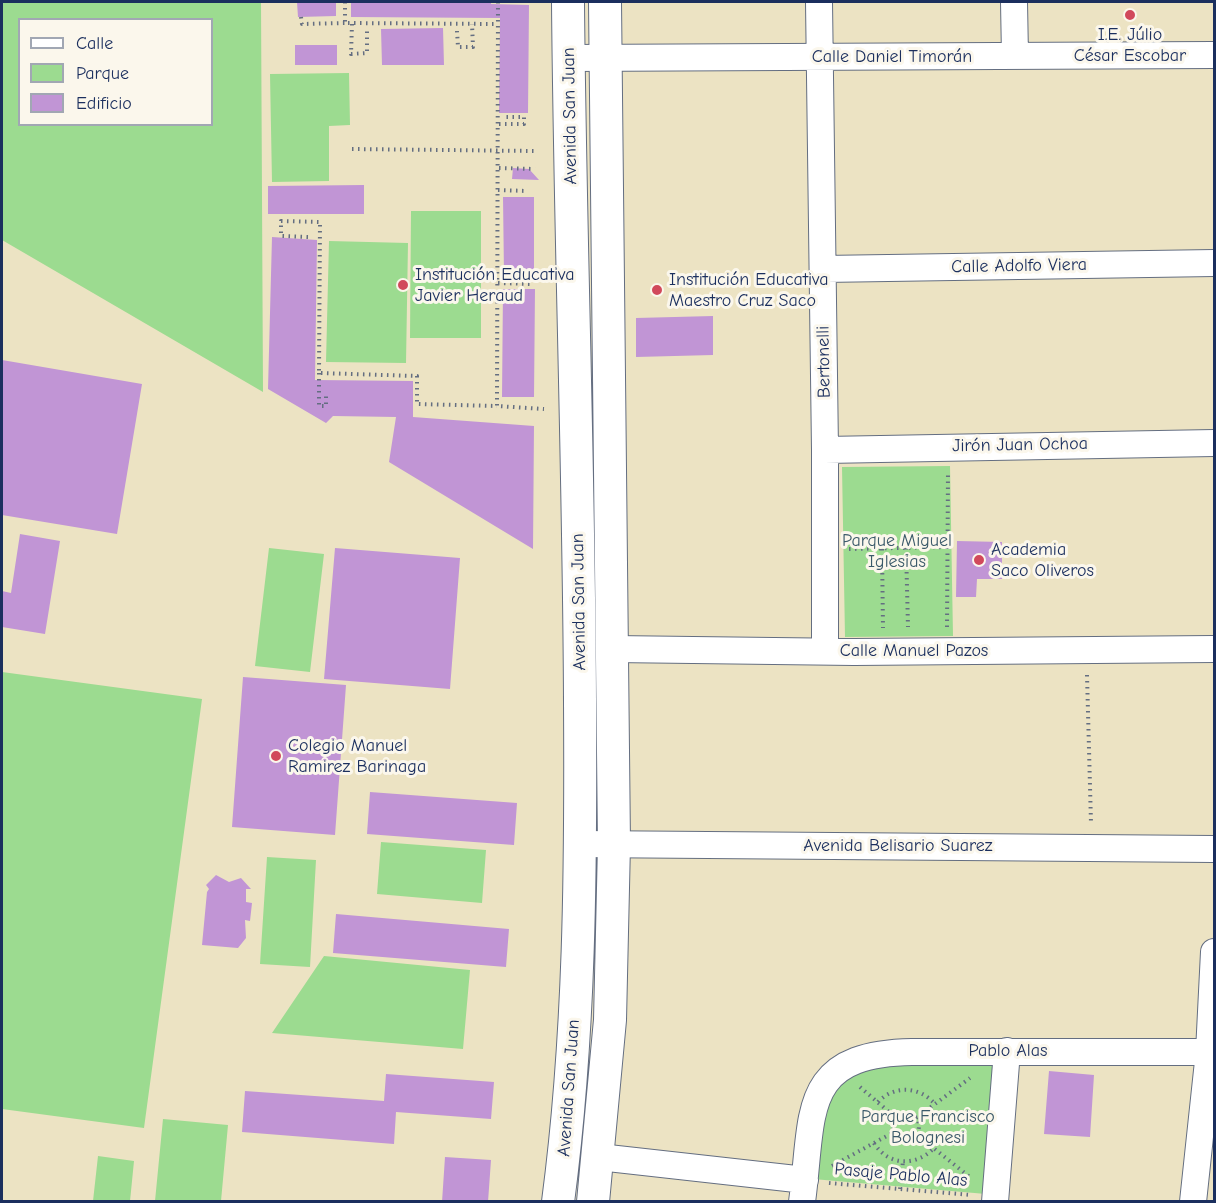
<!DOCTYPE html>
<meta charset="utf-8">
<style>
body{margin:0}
#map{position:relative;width:1216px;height:1203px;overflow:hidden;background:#ece3c3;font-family:"Comic Neue",sans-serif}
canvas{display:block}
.frame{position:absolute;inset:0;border:3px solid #1b2f5e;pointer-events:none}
.legend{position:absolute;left:18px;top:18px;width:195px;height:108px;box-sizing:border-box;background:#fbf7ec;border:2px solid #a1a7b3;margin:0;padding:8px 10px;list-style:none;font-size:18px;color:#1b2f5e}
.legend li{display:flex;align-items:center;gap:12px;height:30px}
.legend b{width:30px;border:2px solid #a1a7b3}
</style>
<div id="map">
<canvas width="1216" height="1203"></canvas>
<div class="frame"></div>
<ul class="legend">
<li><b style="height:8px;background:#fff"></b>Calle</li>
<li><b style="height:16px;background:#9cdb90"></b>Parque</li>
<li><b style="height:16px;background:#c195d5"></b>Edificio</li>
</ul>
</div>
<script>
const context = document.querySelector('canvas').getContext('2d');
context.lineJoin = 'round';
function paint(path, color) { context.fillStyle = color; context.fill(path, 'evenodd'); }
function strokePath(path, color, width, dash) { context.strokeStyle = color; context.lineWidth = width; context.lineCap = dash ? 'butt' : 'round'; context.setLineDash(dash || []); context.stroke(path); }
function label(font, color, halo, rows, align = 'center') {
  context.font = font + ' "Comic Neue",sans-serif'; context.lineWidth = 6; context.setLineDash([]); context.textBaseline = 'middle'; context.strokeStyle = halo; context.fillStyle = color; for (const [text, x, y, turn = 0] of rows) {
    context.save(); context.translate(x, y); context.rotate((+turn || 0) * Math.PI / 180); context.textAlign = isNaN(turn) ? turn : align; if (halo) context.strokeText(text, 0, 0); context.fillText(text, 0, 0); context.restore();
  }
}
paint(new Path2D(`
 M2,2H261L263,392L2,240ZM20,20H212V124H20Z
 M349,73L350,125L329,126V181L272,182L270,74Z
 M411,211H481V338H410Z
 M329,241L408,243L406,363L326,362Z
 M950,466L953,636L845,637L842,467Z
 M269,548L324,554L310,672L255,666Z
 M2,672L202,699L144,1128L2,1109Z
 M381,842L486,850L482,903L377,894Z
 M267,857L316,860L310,967L260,964Z
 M324,956L470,970L463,1049L272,1033Z
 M996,1064L986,1194L813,1179L822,1112L845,1077L884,1065Z
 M163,1119L228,1125L221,1201H155Z
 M98,1156L134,1161L130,1201H93Z`), '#9cdb90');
paint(new Path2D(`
 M297,2H336V16L298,17Z
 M351,2H491V4L529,5L528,113H499L500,18L351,17Z
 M443,28L444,65H382L381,29Z
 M295,45H337V65H295Z
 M513,168L529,169L539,180L512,179Z
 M364,185V214H268V186Z
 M503,197H534V275H504Z
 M272,237L317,240L315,380L413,381V417L534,426L533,549L389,462L396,417L333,416L326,423L268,389Z
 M503,289H535L534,397H502Z
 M713,316V355L636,357V318Z
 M2,360L142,384L117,534L2,515Z
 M20,534L60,541L45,634L2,627V591L11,593Z
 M957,541L1002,542V579H977L976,597H956Z
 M335,548L460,558L450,689L324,679Z
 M243,677L346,685L335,835L232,827Z
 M370,792L517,803L514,845L367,834Z
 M216,875L229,882L241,878L251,889H246V902L252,903L250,921L245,920L246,938L238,948L202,945L207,892L209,889L206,885Z
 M336,914L509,929L506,967L333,953Z
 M1049,1071L1094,1075L1090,1137L1044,1134Z
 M386,1074L494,1082L491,1119L396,1112L394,1144L242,1132L245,1091L384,1101Z
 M445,1157L491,1160L488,1202H442Z`), '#c195d5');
const minor = new Path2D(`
 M819,2L825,450V651
 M1014,2L1015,56
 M569,58L1214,55
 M823,269L1214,263
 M825,450L1214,443
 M613,649L854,652L1214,649
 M581,844L1214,849
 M599,1157L805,1180
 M802,1202C814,1113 799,1054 912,1052H1209
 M995,1202L1007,1051
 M1193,1202L1209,1052L1214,952`);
const major = new Path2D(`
 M558,1202C580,1036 581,868 580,701C579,468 570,235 568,2
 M593,1202L610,1020L614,844L605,2`);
strokePath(minor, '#646e81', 28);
strokePath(major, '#646e81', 34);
strokePath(new Path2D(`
 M345,2V23L498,24
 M498,2L497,406L544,409
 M301,17L302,24L345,23
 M352,24L351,54L367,53V31
 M457,31L458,47H473L472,24
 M499,124H524V117H502
 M352,149L536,151
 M499,168L535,169
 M498,190L527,191
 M308,237L281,236V221L320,222L319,373L417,376V404L497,406
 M498,283L532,284
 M319,373V406H326V394
 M906,548L908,627
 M849,549L947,547
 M882,549L883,628
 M947,627L948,472
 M1087,675L1091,823
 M860,1087L896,1118
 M878,1102C894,1085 919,1086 935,1104
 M893 1126a13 13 0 1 1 26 0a13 13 0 1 1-26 0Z
 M916,1118L970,1078
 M916,1134L971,1178
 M874,1143C888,1166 916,1167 934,1148
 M832,1166L894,1132
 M829,1183L971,1195
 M900,1189L903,1161`), '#646e81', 4, [1.5, 4.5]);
strokePath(minor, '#fff', 26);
strokePath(major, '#fff', 32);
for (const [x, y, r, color] of [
 [1130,15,6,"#d1495b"],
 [403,285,6,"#d1495b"],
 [657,290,6,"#d1495b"],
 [979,560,6,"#d1495b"],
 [276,756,6,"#d1495b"]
]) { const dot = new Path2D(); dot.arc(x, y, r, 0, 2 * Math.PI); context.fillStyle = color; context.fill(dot); strokePath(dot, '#fbf7ec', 2); }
label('18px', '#1b2f5e', '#fbf7ec', [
 ["I.E. Júlio",1130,35,"center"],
 ["César Escobar",1130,56,"center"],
 ["Institución Educativa",415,275],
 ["Javier Heraud",415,296],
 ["Institución Educativa",669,280],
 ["Maestro Cruz Saco",669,301],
 ["Academia",991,550],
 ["Saco Oliveros",991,571],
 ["Colegio Manuel",288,746],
 ["Ramirez Barinaga",288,767]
], 'left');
label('18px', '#1b2f5e', '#fbf7ec', [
 ["Calle Daniel Timorán",892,57],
 ["Avenida San Juan",570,116,-91],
 ["Calle Adolfo Viera",1019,266,-1],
 ["Bertonelli",824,362,-91],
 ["Jirón Juan Ochoa",1020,445,-1],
 ["Avenida San Juan",579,602,-91],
 ["Calle Manuel Pazos",914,651],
 ["Avenida Belisario Suarez",898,846],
 ["Pablo Alas",1008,1051],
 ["Avenida San Juan",569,1088,-86],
 ["Pasaje Pablo Alas",901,1175,5]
]);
label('18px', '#3b5a6a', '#fbf7ec', [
 ["Parque Miguel",897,541],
 ["Iglesias",897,562],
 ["Parque Francisco",928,1117],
 ["Bolognesi",928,1138]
]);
</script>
